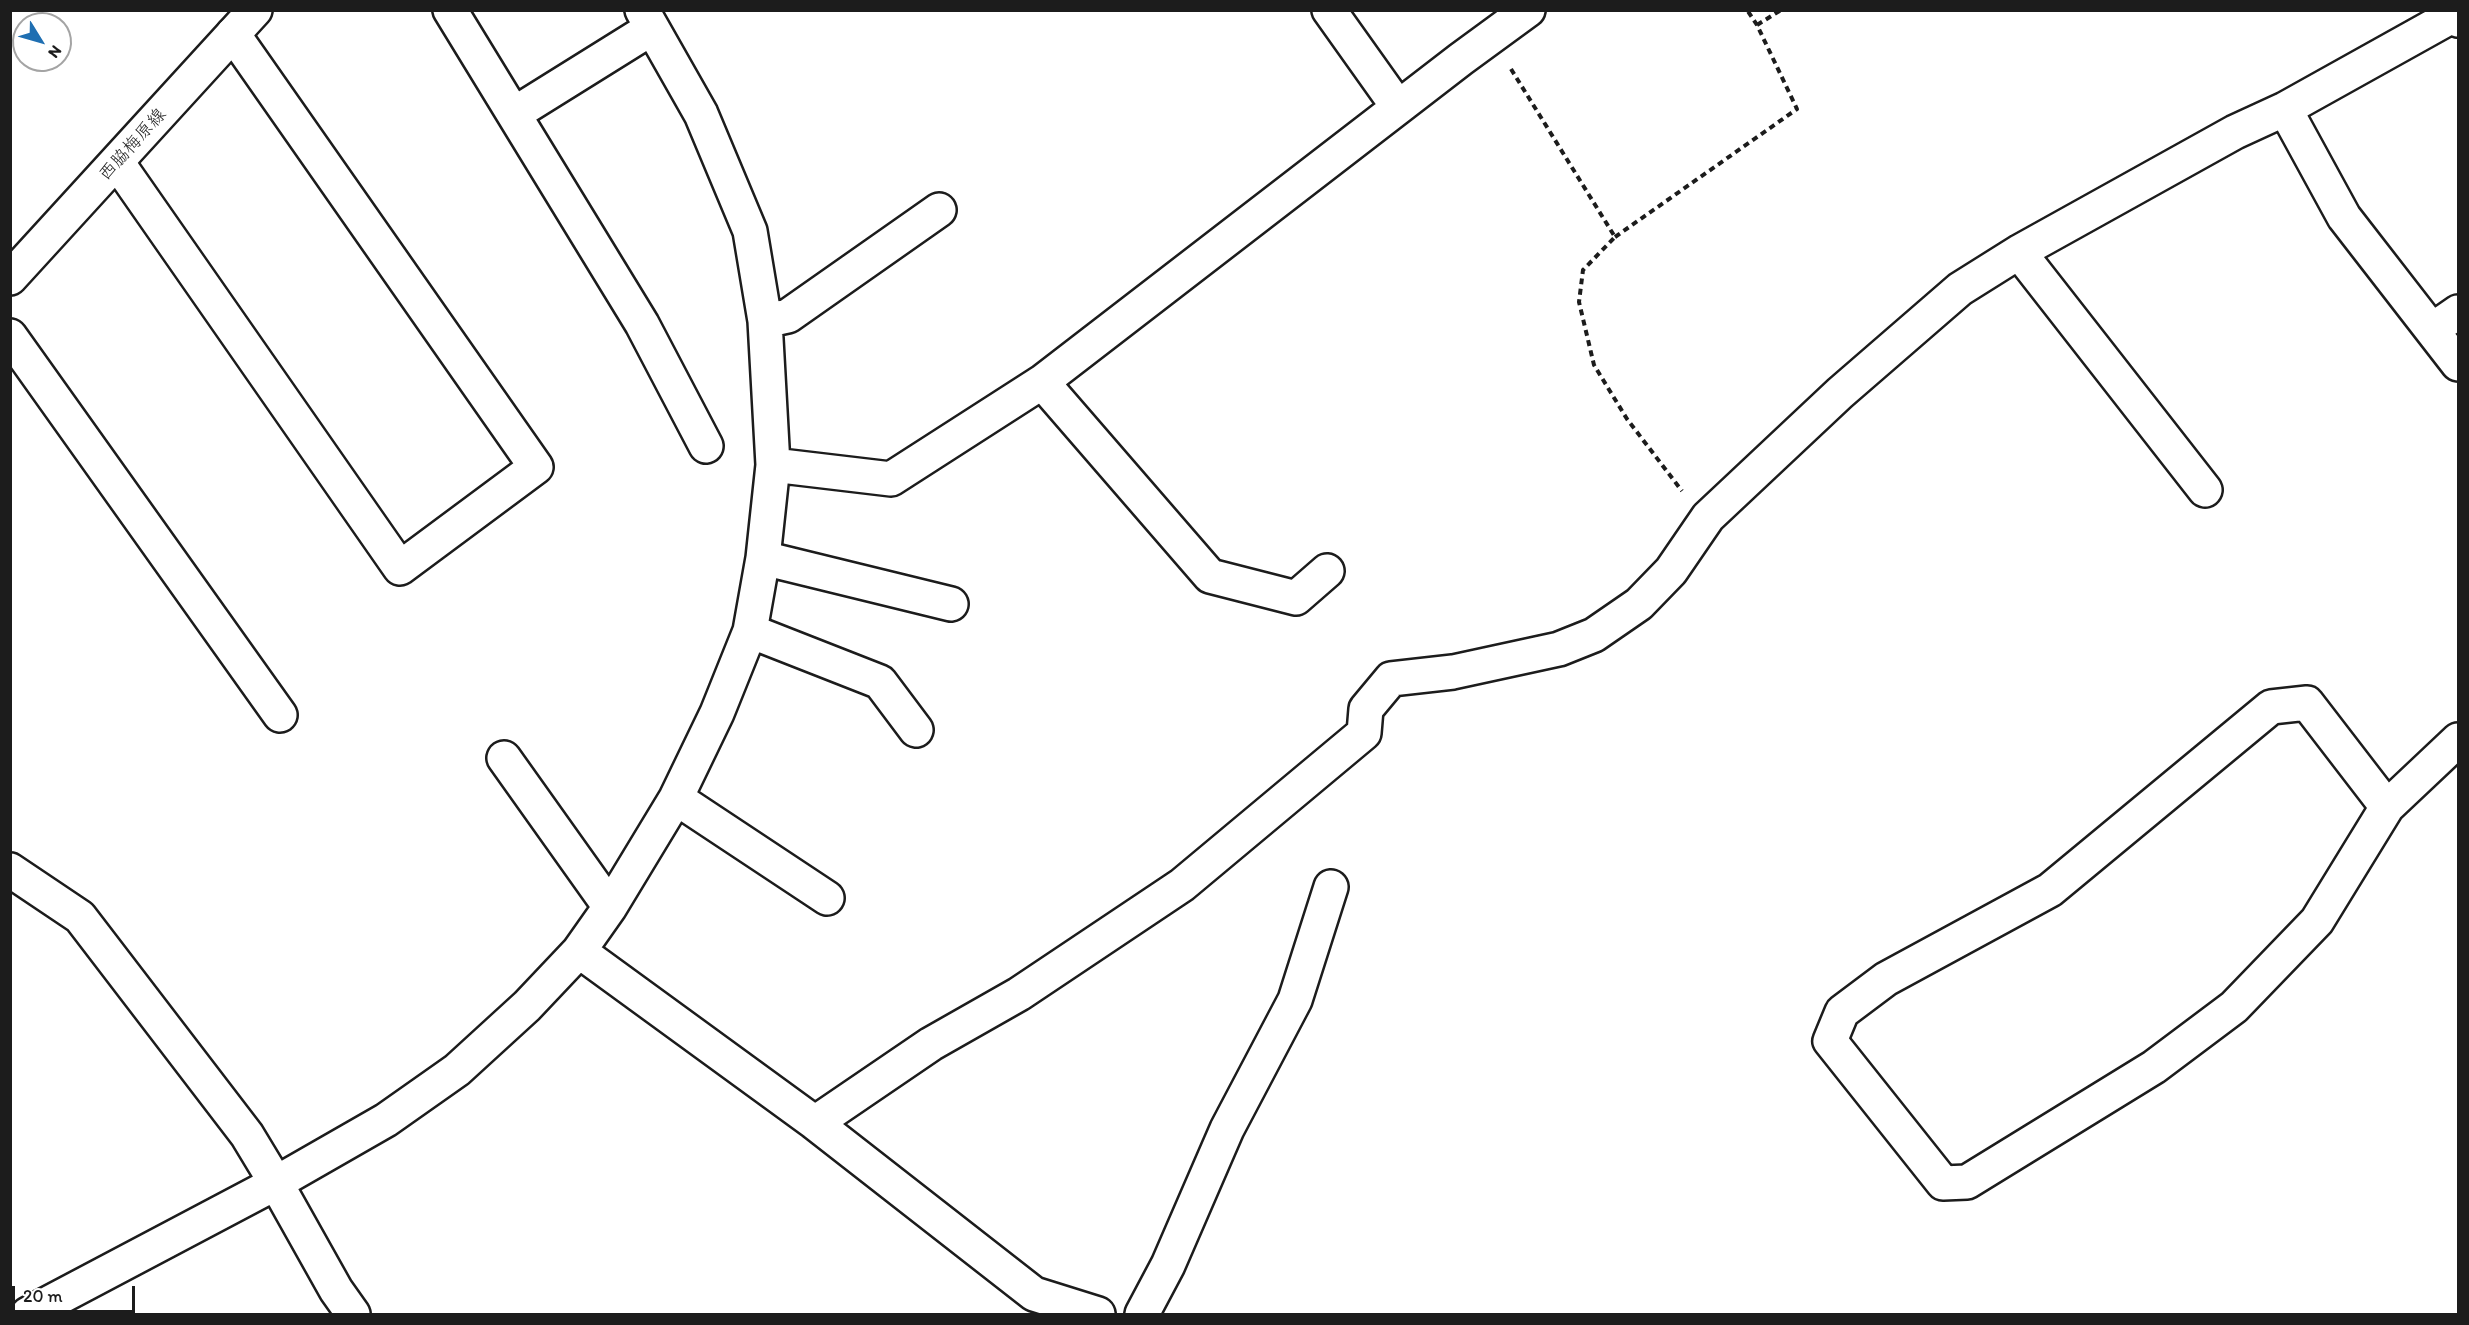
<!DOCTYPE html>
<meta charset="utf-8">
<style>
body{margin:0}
#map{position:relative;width:2469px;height:1325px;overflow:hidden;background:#fff;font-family:Itim,sans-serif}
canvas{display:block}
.frame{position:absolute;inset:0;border:12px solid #1c1c1c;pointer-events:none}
.north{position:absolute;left:12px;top:12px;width:60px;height:60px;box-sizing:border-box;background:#fff;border:2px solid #a4a4a4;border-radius:50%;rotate:127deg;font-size:16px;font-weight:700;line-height:24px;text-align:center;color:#1c1c1c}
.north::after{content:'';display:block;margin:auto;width:21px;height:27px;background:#1f6fb2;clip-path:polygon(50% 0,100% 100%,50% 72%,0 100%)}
.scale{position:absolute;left:12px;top:1286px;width:123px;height:27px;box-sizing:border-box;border:3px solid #1c1c1c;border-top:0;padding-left:8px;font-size:18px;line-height:21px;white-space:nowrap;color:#1c1c1c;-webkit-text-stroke:4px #fff;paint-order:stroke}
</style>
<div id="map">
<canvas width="2469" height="1325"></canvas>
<div class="frame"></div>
<div class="north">N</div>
<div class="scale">20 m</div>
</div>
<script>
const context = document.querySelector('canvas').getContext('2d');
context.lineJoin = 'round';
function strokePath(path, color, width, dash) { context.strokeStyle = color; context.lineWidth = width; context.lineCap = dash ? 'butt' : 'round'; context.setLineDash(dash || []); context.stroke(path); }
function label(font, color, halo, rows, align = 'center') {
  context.font = font + ' Itim,"Klee One",sans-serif'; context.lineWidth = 4.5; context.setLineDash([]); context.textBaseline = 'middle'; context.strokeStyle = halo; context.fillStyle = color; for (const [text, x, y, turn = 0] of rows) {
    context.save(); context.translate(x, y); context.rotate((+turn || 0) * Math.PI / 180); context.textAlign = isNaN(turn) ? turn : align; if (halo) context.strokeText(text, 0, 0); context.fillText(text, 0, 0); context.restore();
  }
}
const minor = new Path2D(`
 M450,10L642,324L706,446
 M1329,10L1398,107
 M2285,109L2344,217L2458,364
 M514,114L652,28
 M117,162L400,568L536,467L233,34
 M2019,252L2205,490
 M765,321L788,316L939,210
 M2432,330L2458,312
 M10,336L280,715
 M1042,382L1210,576L1296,598L1327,571
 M773,465L891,479L1042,382L1461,59L1528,10
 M763,558L951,604
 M750,631L880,682L916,730
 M504,758L610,907
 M676,798L827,898
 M2387,807L2317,921L2234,1007L2154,1067L1967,1182L1943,1183L1830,1041L1842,1012L1886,979L2050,890L2271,707L2307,703L2387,807L2458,740
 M10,870L80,917L247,1135L276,1183L336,1290L353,1314
 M579,951L815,1123L1034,1294L1098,1314
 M815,1123L931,1044L1019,994L1182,885L1364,733L1366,709L1391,679L1453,672L1559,649L1594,635L1639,604L1671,571L1708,517L1840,393L1960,289L2019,252L2235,132L2285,109L2452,16L2458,20
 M28,1314L276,1183L386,1120L457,1070L527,1006L579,951L610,907L676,798L717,713L750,631L763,558L773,465L765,321L750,231L701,114L642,10
 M1142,1314L1168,1265L1227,1129L1295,1000L1331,887`);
const secondary = new Path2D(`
 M10,278L255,10`);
strokePath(minor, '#1c1c1c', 38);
strokePath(secondary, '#1c1c1c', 38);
strokePath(new Path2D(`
 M1757,25L1781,10
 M1511,69L1615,237L1583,270L1579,302L1594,365L1627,419L1682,491
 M1615,237L1797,109L1757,25L1747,10`), '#1c1c1c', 4, [6, 4.5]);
strokePath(minor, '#fff', 33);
strokePath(secondary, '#fff', 33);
label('18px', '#1c1c1c', '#fff', [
 ["西脇梅原線",133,145,-48]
]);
</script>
